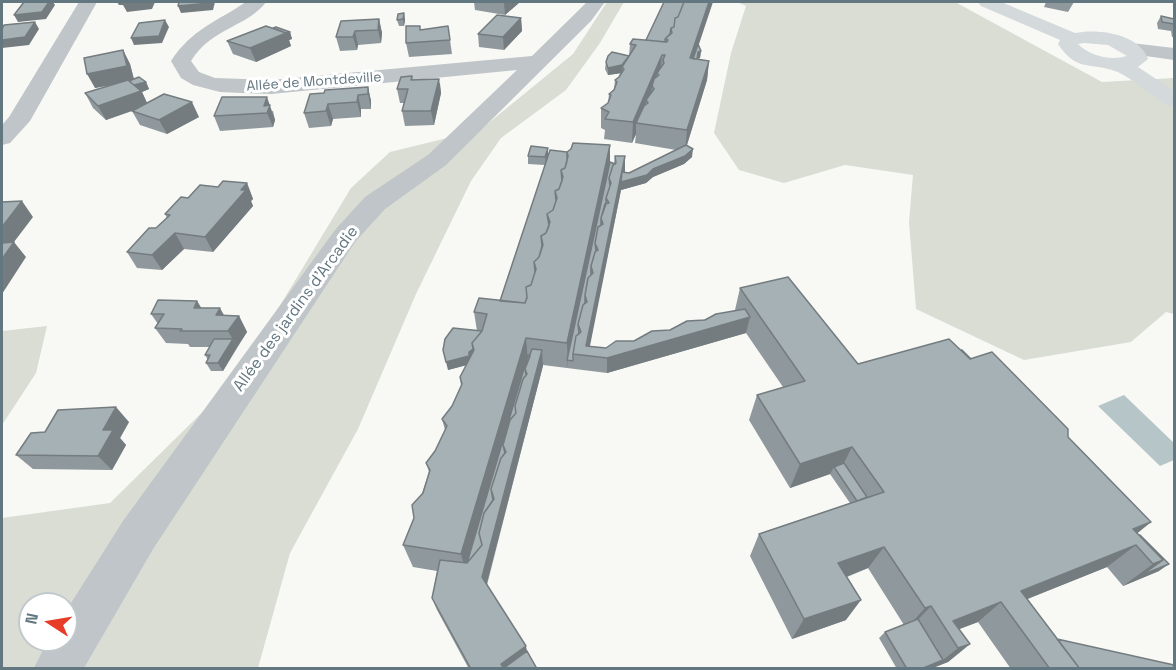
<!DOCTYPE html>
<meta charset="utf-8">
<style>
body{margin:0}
#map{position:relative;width:1176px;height:670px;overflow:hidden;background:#f8f8f5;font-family:"Space Grotesk",sans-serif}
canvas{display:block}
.frame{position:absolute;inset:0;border:3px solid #637781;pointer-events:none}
.north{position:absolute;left:18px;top:592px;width:60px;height:60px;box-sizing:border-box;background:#fff;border:2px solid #c1c9cd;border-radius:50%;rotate:282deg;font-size:16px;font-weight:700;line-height:24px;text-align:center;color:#637781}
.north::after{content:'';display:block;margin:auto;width:21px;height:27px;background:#e63c28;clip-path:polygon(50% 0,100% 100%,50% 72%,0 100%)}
</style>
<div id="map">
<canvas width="1176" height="670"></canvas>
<div class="frame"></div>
<div class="north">N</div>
</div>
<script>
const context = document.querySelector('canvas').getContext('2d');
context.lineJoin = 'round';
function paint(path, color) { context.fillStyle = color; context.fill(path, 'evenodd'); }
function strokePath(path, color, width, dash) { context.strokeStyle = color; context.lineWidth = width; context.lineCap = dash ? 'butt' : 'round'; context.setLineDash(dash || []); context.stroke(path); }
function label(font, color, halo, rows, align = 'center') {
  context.font = font + ' "Space Grotesk",sans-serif'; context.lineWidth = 6; context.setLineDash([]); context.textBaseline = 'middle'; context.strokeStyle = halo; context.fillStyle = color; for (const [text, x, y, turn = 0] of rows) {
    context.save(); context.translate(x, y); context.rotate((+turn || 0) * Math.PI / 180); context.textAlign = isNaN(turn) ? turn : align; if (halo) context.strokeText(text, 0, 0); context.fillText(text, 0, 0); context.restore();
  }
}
paint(new Path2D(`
 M607,2H624L600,43L566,90L501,138L471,181L416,294L358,429L290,553L258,668H2V518L110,503L235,380L351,188L390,152L480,130L573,54ZM30,604H66V640H30Z
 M737,2H955L1102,82L1174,78V314L1166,312L1131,342L1024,360L916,309L909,222L913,175L845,165L784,183L739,170L714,133L731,53L746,6Z
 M47,326L36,373L2,425V331Z`), '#d9ddd4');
paint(new Path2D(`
 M1124,395L1174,443V460L1160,466L1098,406Z`), '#b6c6c8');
paint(new Path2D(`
 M79,2H97L30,121L10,143L2,145V125L9,117Z
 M246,2H266C249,26 211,28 191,61L199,72L215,78L271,80L532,56L587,2H605L591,21L446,165L385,209L355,242L153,549L84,668H34L48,640H66V611L123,521L335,230L365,197L428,155L517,70L271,94L241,93L220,92L193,85L181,78L171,61C192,29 216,22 246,2Z
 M1131,43L1174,48V60L1124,53L1121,49L1124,45Z`), '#bfc5c8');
paint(new Path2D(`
 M978,2H1001L1075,33C1098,28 1140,34 1148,59L1138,67L1174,91V107L1166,105C1153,96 1129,76 1115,71C1090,62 1076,72 1058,44L1060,40L981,6ZM1084,43L1108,45L1127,56C1110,61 1090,56 1078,44Z`), '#d4d9dc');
paint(new Path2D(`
 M474,2H520L505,15L475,10Z
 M664,2L699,46L701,51L700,58L697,59L709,61L707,80L687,145L692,157L684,164L653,177L646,183L621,190L589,347L606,348L634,341L735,310L740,288L858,364L971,359L1068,437L1151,522L1137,533L1159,571L1123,586L1107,567L1027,599L1057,639L1174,669H1011L978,622L959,629L970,644L948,662L930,669H897L879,638L885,632L904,625L868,568L847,577L846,620L792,639L750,556L759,534L850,503L830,474L790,488L749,420L757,395L783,387L746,333L607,373L543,365L487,585L538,669H469L437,610L432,598L437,571L413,567L403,545L414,518L429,472L426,463L435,451L445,430L442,419L452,406L461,386L460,377L466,365L448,370L477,331L474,312L500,301L545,165L528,164V156L548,148V156L610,145V162L614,163L615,156L625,172L629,173L676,150L635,143L636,134L632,143L604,139L605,130L601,128V108L608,103L609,94L614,89L615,80L619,77L622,73L608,75L605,69L606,62L629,56L630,44L646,40Z
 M1046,2H1074L1068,12L1044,7Z
 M404,13L405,20L404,26H399L397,20Z
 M1161,16L1174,19V37H1172L1171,31L1158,29L1157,23Z
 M521,18L522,31L504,50L479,47L478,34Z
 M379,19L382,33L381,43L358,45L357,50L340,51L336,37Z
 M448,26L452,54L409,57L406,43L421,30Z
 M273,28L290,32L292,39L289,40L291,46L256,62L233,54L227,41Z
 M123,50L130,64L134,79L146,82L149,89L142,92L147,103L199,117L167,134L140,125L132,111L106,120L93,108L85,93L112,85L95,88Z
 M412,76L413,80L439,79V83H440L441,93L434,125L405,126L402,111L404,103H400L397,89Z
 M368,87L371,101V109H361V117L333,119L331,126L309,128L304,113L324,93Z
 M273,111L275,120L273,127L220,131L214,116Z
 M247,183L253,199L251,201L253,206L213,252L184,249L162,270L137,268L127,252L156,228L167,218L165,214L188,198L218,187Z
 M197,301L201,308L224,316H239L247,332L223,371H211L206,363L208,360L205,355L210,347H190L188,344L166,343L155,328L158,324L151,314Z
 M129,422L120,438L126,445L112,470L33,469L16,455L45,432Z`), '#8f989c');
paint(new Path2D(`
 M48,2H53L55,5L46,19L18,22L14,15Z
 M117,2H155L152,9L127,12L123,5H119Z
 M210,2H215L213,10L181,13L178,6Z
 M504,2H520L505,15Z
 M709,2H713L692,65L690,58Z
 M404,13L405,20L404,26L403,19Z
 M521,18L522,31L504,50L503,37Z
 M379,19L382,33L381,43L378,30Z
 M165,20L169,27L162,43L134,45L131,38Z
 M35,22L39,29L29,45L2,48V40Z
 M355,31L358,45L357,50L353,37Z
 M290,32L292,39L289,40L291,46L256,62L250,48Z
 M123,50L130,64L134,80L95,88L87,74Z
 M701,51L700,58L697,59L698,52Z
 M662,55L660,74L657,73L656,88L652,86L651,96L648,103L646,100L645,111L636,123V134L632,143L633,122Z
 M709,61L707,80L685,151L687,130Z
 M624,62L622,67V73L608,75V68Z
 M439,79L441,93L434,125L431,111Z
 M146,82L149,89L142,92L148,105L106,120L98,106L125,88Z
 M368,87L371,101V109L368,94Z
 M358,95L361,109V117L357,102Z
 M267,97L275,120L273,127L264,106Z
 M192,102L199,117L167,134L159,120Z
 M328,104L333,119L331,126L326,111Z
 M610,145V170L567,360L568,368L567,343Z
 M548,148V156L546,165L545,157Z
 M693,149L692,157L684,164L653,177L646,183L621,190L588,356L586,346L625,156V172L623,181L653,169Z
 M247,183L253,199L251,201L253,206L213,252L205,237Z
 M22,201L33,217L14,242L26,257L2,294V227Z
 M175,233L184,249L162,270L152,255Z
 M197,301L207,317L194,308Z
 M220,308L229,324L216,315Z
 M239,316L247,332L237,347L228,331Z
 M750,317L746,333L607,373V358Z
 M526,338L528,363L465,569L461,554Z
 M233,339L237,347L223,371L218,363Z
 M473,349L474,357L471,364L448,370L446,362L469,352Z
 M542,350L543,366L485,590L482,577Z
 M116,407L129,422L120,438L126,445L112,470L98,456L103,430Z
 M852,447L840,471L834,467L830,474L790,488L800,464Z
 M1151,522L1123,545L1133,529Z
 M1136,545L1107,567L1005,608L1021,591Z
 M884,547L868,568L825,585L838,563Z
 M1163,560L1169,564L1159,571L1123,586L1153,564Z
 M861,600L846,620L792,639L804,619Z
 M1001,602L978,622L949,633L953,621Z
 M931,606L912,626L907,628L925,608Z
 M970,644L948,662L930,669H921L943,660L958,648Z
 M526,646L528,657L503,669L501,664Z`), '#747c7f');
const building = new Path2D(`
 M24,2H49L42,12L14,15Z
 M179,2H210V3L178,6Z
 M664,2H684L678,17L675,18L674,27L671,28L670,34L665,39V42L646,40Z
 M684,2H709L690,58L709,61L687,130L636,123L644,106L648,103L646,100L654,89L652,86L654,79L659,75L657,73L664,63L663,60L665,55H662L633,122L605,119L609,112L601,108L608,103L611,95L609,94L614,90L617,82L615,80L619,77L624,69L622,67L636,45L630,44L633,39L667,42L668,40L665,39L672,33L671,28L674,27L675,18L678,17Z
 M404,13L403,19L397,20L398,14Z
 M497,15L521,18L503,37L478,34Z
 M1161,16L1174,19V24L1162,22Z
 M379,19L378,30L355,31L353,37H336L341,21Z
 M165,20L159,36L131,38L139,23Z
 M35,22L25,37L2,40V29L4,25Z
 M266,26L286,33L250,48L227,41Z
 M406,26H420V30L448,26L450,40L406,43Z
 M276,27L290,32L286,33L273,28Z
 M698,44L701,51L698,52L697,59H693Z
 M123,50L127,66L87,74L84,58Z
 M612,52L629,56L622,65L608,68L606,62L608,56Z
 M412,76L411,80L439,79L431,111H402L408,89H397L401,77Z
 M139,77L146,82L134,85L129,81Z
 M128,80L141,91L98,106L85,93Z
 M368,87V94L358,95L357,102L328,104L326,111L304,113L310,94L324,93L325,90Z
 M164,94L192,102L159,120L132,111Z
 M222,97H267L264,106L270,105L267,113L214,116Z
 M573,143L610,145L567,343L526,338L461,554L403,545L414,518L412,505L423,493L430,470L426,463L435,451L447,426L442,419L452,406L462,384L460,377L474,350L472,343L482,331L487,314L474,312L479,298L525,303L527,297L526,287L531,285L536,269L534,262L539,257L543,245L541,236L546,233L550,222L547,214L553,210L557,198L555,191L559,189L563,177L561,170L565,168L568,156L567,152L571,149Z
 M686,145L693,149L685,156L653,169L647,175L621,182L622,172L629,173Z
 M531,146L548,148L545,157L528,156Z
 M550,150L567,152V161L565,168L561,170L562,181L559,189L555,191L556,201L553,210L547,214L549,226L546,233L541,236L542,246L539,257L534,262L535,272L531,285L526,287L527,298L525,303L500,301Z
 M615,156H625L586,346L606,348L616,341H634L652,331L670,330L687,321L705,320L716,314L745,309L750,317L607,358L573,354L576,336L581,332L578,324L583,305L587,302L585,295L588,278L593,273L591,266L595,252L598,250L595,243L598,227L603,224L601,218L605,204L609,203L606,198L611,183L609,178L613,165L616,163Z
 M610,162L615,164L613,165L609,178L610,186L606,198V204L601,218V225L598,227L595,243L596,251L595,252L591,266V275L588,278L585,295V303L583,305L578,324L579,334L576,336L573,354V361L567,360Z
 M223,181L247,183L241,190H246L205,237L175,233L152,255L127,252L149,228H156L170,215L165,214L181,197L188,198L200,185L218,187Z
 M22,201L2,227V202Z
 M14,242L2,259V243Z
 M788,277L858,364L949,339L970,359L992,352L1068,429V437L1151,522L1133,529L1163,560L1153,564L1136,545L1021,591L1080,669H1050L1001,602L953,621L970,644L958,648L931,606L925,608L884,547L838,563L861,600L804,619L759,534L884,492L852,447L800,464L757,395L805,381L740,288Z
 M158,300L197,301L194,308H220L216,315L239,316L228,331H180L182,329L155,328L164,314H151Z
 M453,328L482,331L472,343L473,349L469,352V356L446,362L443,350L445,339Z
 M214,339H233L218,363H206L210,355H205Z
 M532,349L542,350L482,577L526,646L501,664L504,669H471L432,598L440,560L467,563L482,545L479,533L484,513L494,499L491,489L501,458L506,452L503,445L510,420L516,413L515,406L523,379L527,374L525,369Z
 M961,350H962L971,359H970Z
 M528,355L530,356L525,369L526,375L523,379L515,406L516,413L510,420L503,445L505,453L501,458L491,489L493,500L484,513L479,533L482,545L467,563Z
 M116,407L103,430H113L98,456L16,455L31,433L45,432L58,410Z
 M844,463L867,497L857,501L834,467Z
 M1139,535H1140L1169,564L1142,575L1163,560Z
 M918,619L943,660L921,669H907L885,632Z
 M1057,639L1174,665V669H1080Z
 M527,651L537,669H504V668Z`);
paint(building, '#a6b1b5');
strokePath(building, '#747c7f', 1.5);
label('14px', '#637781', '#fff', [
 ["Allée de Montdeville",314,82,-4]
]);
label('16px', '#637781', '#fff', [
 ["Allée des jardins d'Arcadie",296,309,-54]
]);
</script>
